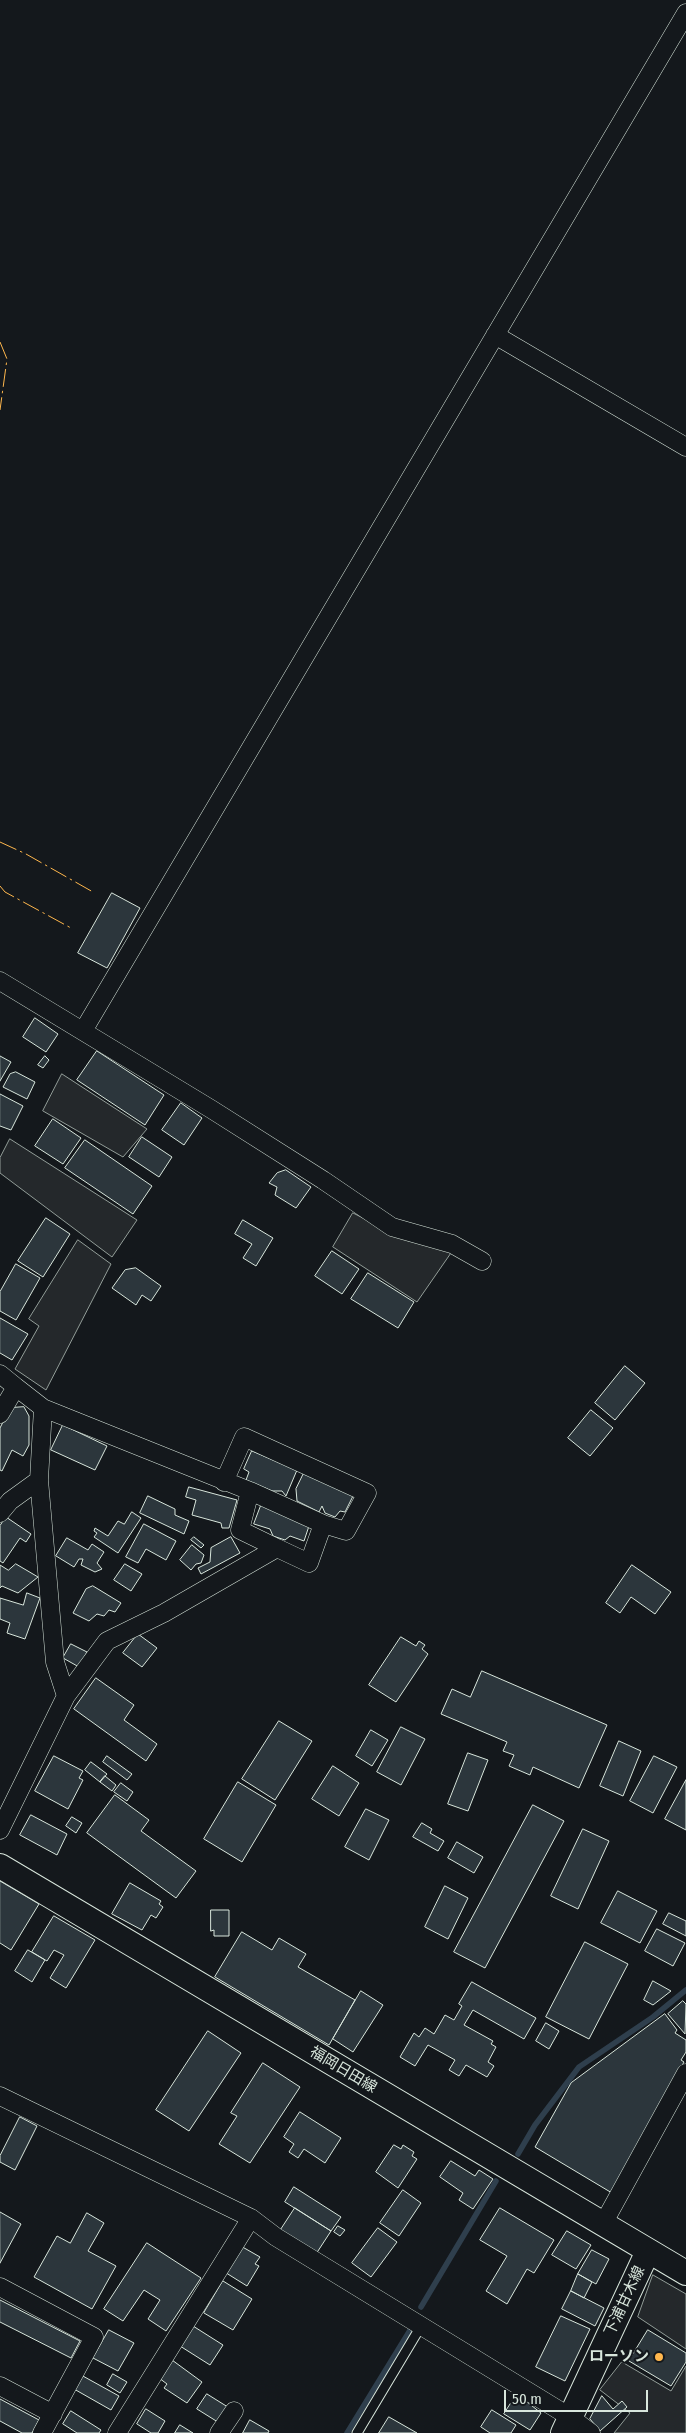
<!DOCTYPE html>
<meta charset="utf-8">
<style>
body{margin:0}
#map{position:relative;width:686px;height:2433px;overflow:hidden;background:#14181c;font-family:"Fira Sans Condensed",sans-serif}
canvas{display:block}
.scale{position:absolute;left:504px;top:2390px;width:144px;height:22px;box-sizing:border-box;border:2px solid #d8e6dc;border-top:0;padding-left:6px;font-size:15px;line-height:18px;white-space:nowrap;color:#d8e6dc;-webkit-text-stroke:4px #14181c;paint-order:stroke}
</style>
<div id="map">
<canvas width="686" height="2433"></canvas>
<div class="scale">50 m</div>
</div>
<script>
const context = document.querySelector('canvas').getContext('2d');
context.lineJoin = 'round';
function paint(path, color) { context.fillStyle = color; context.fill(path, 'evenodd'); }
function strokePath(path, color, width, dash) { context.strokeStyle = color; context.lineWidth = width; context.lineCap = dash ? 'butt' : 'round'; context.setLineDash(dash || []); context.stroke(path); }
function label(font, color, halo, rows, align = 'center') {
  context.font = font + ' "Fira Sans Condensed","Noto Sans JP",sans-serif'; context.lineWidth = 4; context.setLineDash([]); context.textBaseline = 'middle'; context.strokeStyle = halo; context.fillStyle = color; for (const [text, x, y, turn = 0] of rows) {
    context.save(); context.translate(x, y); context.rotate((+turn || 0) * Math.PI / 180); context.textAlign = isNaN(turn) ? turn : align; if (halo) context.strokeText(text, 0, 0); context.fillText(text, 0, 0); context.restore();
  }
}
const parking = new Path2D(`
 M62,1074L147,1129L123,1157L43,1111Z
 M10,1139L137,1220L112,1257L0,1173V1158Z
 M353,1213L409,1241L453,1250L417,1302L333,1247Z
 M78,1240L111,1264L46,1390L15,1369L39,1326L29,1319Z
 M653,2275L686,2294V2349L638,2317Z
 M622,2362L671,2391L686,2366V2433H614L630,2413L600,2390Z`);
paint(parking, '#24282b');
strokePath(parking, '#939e99', 1);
strokePath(new Path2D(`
 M518,2154L535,2125L579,2067L653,2017L686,1990
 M421,2307L496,2181
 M347,2433L412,2327`), '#2f3f4d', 5.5);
const building = new Path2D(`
 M112,893L140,908L107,968L78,953Z
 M35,1018L58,1034L46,1052L23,1037Z
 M97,1051L164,1095L145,1125L77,1080Z
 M0,1056L11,1062L0,1081Z
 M45,1056L49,1060L43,1068L38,1065Z
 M16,1072L35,1082L27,1099L3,1087L10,1074Z
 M0,1094L23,1106L11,1130L0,1126Z
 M181,1103L202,1118L184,1145L162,1130Z
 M53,1119L81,1138L63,1164L35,1146Z
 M142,1137L172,1157L159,1177L129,1157Z
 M85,1140L152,1186L133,1214L65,1168Z
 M286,1170L311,1187L296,1208L275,1195L277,1187L269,1183L277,1173Z
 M46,1218L70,1234L43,1277L18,1261Z
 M243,1220L273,1238L256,1266L243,1258L252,1244L235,1234Z
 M332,1251L359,1269L342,1294L315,1276Z
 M16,1264L40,1278L16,1320L0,1311V1292Z
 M136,1268L161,1286L151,1301L142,1295L136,1305L112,1288L125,1270Z
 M368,1273L414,1302L398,1328L351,1299Z
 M0,1318L28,1334L12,1360L0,1353Z
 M625,1366L645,1383L615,1420L595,1403Z
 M24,1407L29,1416V1445L23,1456L12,1450L2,1471L0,1470V1428L10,1408Z
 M591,1410L613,1428L590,1456L568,1438Z
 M63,1425L107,1446L95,1470L51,1450Z
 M252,1451L297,1470L286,1496L282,1491H272L246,1480L249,1472L244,1469Z
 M305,1471L354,1494L345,1512L340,1511L335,1517L325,1513L322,1506L319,1512L297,1501L296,1489Z
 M189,1487L237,1500L229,1528H222L221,1523L192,1515L196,1500L186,1497Z
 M148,1496L175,1509V1515L189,1521L184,1534L140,1513Z
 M262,1503L310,1523L304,1541L290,1536L285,1540L273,1536L270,1529L254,1524Z
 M132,1512L141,1518L118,1553L94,1537L97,1533L94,1531L95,1528L108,1536L118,1521L124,1524Z
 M6,1517L31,1534L26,1542L20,1538L3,1563L0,1561V1526Z
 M144,1524L176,1541L166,1560L146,1549L138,1563L126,1557Z
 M194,1537L204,1545L201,1548L191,1540Z
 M231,1537L240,1553L201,1574L198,1568L210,1562L211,1548Z
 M67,1538L88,1550L92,1544L104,1552L97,1563L102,1569L95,1572L81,1565L83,1559H79L74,1567L56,1556Z
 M192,1545L204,1555L201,1563L196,1564L191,1570L180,1560Z
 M16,1564L38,1577L18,1593L2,1586L0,1588V1565L8,1570Z
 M125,1564L142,1574L131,1591L114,1580Z
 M632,1565L671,1592L655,1614L631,1597L620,1613L606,1603Z
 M93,1586L121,1603L115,1612L109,1610L104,1616L97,1614L89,1621L73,1613L86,1589Z
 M27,1593L40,1598L25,1639L7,1633L10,1623L0,1619V1598L23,1605Z
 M138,1634L157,1648L142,1667L123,1653Z
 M401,1637L416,1646L419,1641L425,1645L422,1649L428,1654L396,1702L369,1685Z
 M71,1644L87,1652L79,1667L63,1658Z
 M482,1671L607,1725L579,1788L533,1767L530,1775L509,1766L514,1755L503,1751L507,1742L441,1714L452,1689L470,1697Z
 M96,1678L134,1705L124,1720L157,1744L146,1761L74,1709Z
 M279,1721L312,1741L275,1800L242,1779Z
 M401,1727L425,1739L401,1785L377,1772Z
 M371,1730L388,1740L372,1766L356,1756Z
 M619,1741L641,1751L623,1796L600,1786Z
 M468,1753L488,1760L468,1811L448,1804Z
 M54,1756L83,1771L79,1778L83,1780L68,1809L35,1791Z
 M107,1756L132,1774L127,1780L103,1762Z
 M654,1756L677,1767L653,1813L630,1801Z
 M91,1762L107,1774L100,1782L85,1770Z
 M333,1766L359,1783L339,1816L312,1799Z
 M105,1776L116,1785L112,1791L100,1782Z
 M686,1780V1830L665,1819Z
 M238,1782L276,1805L242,1862L204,1839Z
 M121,1783L133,1792L127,1801L114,1792Z
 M115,1795L149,1820L141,1831L196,1871L176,1898L87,1833Z
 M533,1805L564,1821L485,1968L454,1952Z
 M366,1809L389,1820L369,1860L345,1847Z
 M31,1815L67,1834L57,1855L20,1835Z
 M72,1817L82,1823L76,1833L66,1826Z
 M422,1823L432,1829L430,1833L444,1841L438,1851L413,1837Z
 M583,1829L609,1841L578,1909L551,1896Z
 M457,1842L483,1857L474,1873L448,1858Z
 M0,1881L39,1904L11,1950L0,1943Z
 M130,1883L161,1901L159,1904L163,1907L156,1918L151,1915L142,1930L112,1914Z
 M445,1886L468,1898L448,1939L425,1927Z
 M618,1891L657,1911L640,1943L601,1923Z
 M211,1910H229V1936H214V1930L211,1931Z
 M669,1913L686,1921V1936L663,1924Z
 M54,1916L95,1940L66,1988L50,1978L64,1955L54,1950L47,1961L32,1952Z
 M657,1929L685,1943L673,1966L645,1951Z
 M242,1932L272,1950L279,1938L306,1954L298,1967L355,2000L329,2045L215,1977Z
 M585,1942L628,1964L589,2039L546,2017Z
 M28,1950L45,1960L32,1982L15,1971Z
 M653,1981L671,1991L653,2005L644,2000Z
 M472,1982L536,2018L524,2039L473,2010L464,2025L493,2041L491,2044L496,2047L488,2062L494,2066L487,2077L466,2065L459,2076L449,2070L455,2060L428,2045L415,2066L400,2057L414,2033L419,2037L425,2028L434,2034L445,2015L454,2020L462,2006L459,2004Z
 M361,1991L383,2005L353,2052L333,2039Z
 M683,2001L686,2004L685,2034L668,2014Z
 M665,2014L677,2030L675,2033L686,2040V2052L681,2060L684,2062L612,2193L535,2147L571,2083Z
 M546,2023L559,2031L549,2049L536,2041Z
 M208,2031L241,2053L189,2131L156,2110Z
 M263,2063L300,2087L250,2163L219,2144L237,2116L231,2113Z
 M300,2112L341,2138L325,2163L304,2149L298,2158L289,2152L294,2144L284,2137Z
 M20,2117L37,2126L15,2170L0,2162V2156Z
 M394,2145L401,2149L403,2145L414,2152L412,2156L417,2159L398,2188L376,2172Z
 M451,2161L475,2176L479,2170L493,2179L473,2209L459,2200L463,2193L440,2177Z
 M294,2187L341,2217L331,2231L285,2202Z
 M403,2190L421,2203L399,2236L380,2223Z
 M295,2208L331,2231L316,2254L280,2231Z
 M500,2208L554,2240L534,2273L527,2269L507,2304L486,2291L507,2256L480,2240Z
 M0,2212L21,2224L0,2263Z
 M87,2213L104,2223L88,2251L116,2266L92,2309L34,2277L57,2236L70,2243Z
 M338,2226L345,2230L340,2236L334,2232Z
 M378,2228L397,2242L371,2277L352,2263Z
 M567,2231L591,2245L576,2269L552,2255Z
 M147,2243L201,2278L166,2331L148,2319L160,2300L144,2290L123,2321L104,2309Z
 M239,2245L260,2257L255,2264L259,2266L247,2286L223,2271Z
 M592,2250L609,2259L596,2284L578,2274Z
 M578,2274L592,2282L584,2298L571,2291Z
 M223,2281L252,2299L233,2330L204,2313Z
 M571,2291L604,2308L595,2326L562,2309Z
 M0,2300L80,2341L71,2358L0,2322Z
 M561,2316L590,2329L565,2381L536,2367Z
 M193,2326L223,2345L210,2365L180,2346Z
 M109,2330L134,2343L118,2371L93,2358Z
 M648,2330L686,2353V2362L671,2386L629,2361Z
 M172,2360L202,2382L187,2403L164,2388L167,2384L159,2378Z
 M113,2374L127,2382L120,2393L107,2385Z
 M81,2375L119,2396L111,2410L74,2389Z
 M207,2394L231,2409L221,2424L197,2409Z
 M517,2394L541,2413L530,2430L504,2414Z
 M602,2396L613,2409L622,2401L627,2407L600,2431L590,2419Z
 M0,2399L39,2420L32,2433H22L0,2421Z
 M146,2409L165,2421L158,2433H151L137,2424Z
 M492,2410L516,2425L511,2433H490L481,2427Z
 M71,2411L101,2430L99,2433H77L63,2424Z
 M389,2417L417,2433H379Z
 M250,2420L269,2431L268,2433H243Z
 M180,2425L193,2433H175Z`);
paint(building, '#2c363c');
strokePath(building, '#d8e6dc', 1);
const service = new Path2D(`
 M357,2433L421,2326`);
const minor = new Path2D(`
 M495,335L686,447
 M0,981L211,1109L323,1180L392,1227L452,1244L482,1261
 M83,1031L686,13
 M0,1374L16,1387
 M0,1414L16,1387L43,1408
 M224,1482L244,1437L367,1493L346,1531L323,1524L250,1491
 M0,1513L10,1501L39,1480
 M277,1548L309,1563L323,1524
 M0,1830L66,1696L107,1641L164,1613L277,1548L240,1530L250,1491L43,1408L39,1480L55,1662L66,1696
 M0,2096L251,2218L276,2237L570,2417L591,2433
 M603,2224L686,2073
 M0,2287L94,2337L42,2433
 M0,2386L53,2414
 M117,2433L251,2218
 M219,2433L234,2411`);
const secondary = new Path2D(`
 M0,1866L686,2273
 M563,2433L648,2251`);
strokePath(service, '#d8e6dc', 11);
strokePath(minor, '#d8e6dc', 19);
strokePath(secondary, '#d8e6dc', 26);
strokePath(service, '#14181c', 9);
strokePath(minor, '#14181c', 18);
strokePath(secondary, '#14181c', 24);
strokePath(new Path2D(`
 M0,342L7,359L0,410
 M0,842L26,854L93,892
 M0,886L5,892L71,928`), '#ffb74d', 1, [18, 4, 2.5, 4]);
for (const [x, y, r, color] of [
 [659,2357,5,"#ffb74d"]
]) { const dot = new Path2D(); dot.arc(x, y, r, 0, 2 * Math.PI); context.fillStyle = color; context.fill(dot); strokePath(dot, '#14181c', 2); }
label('15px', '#d8e6dc', '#14181c', [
 ["福岡日田線",343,2070,31],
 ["下浦甘木線",625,2301,-65]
]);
label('bold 15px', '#d8e6dc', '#14181c', [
 ["ローソン",649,2357]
], 'right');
</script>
